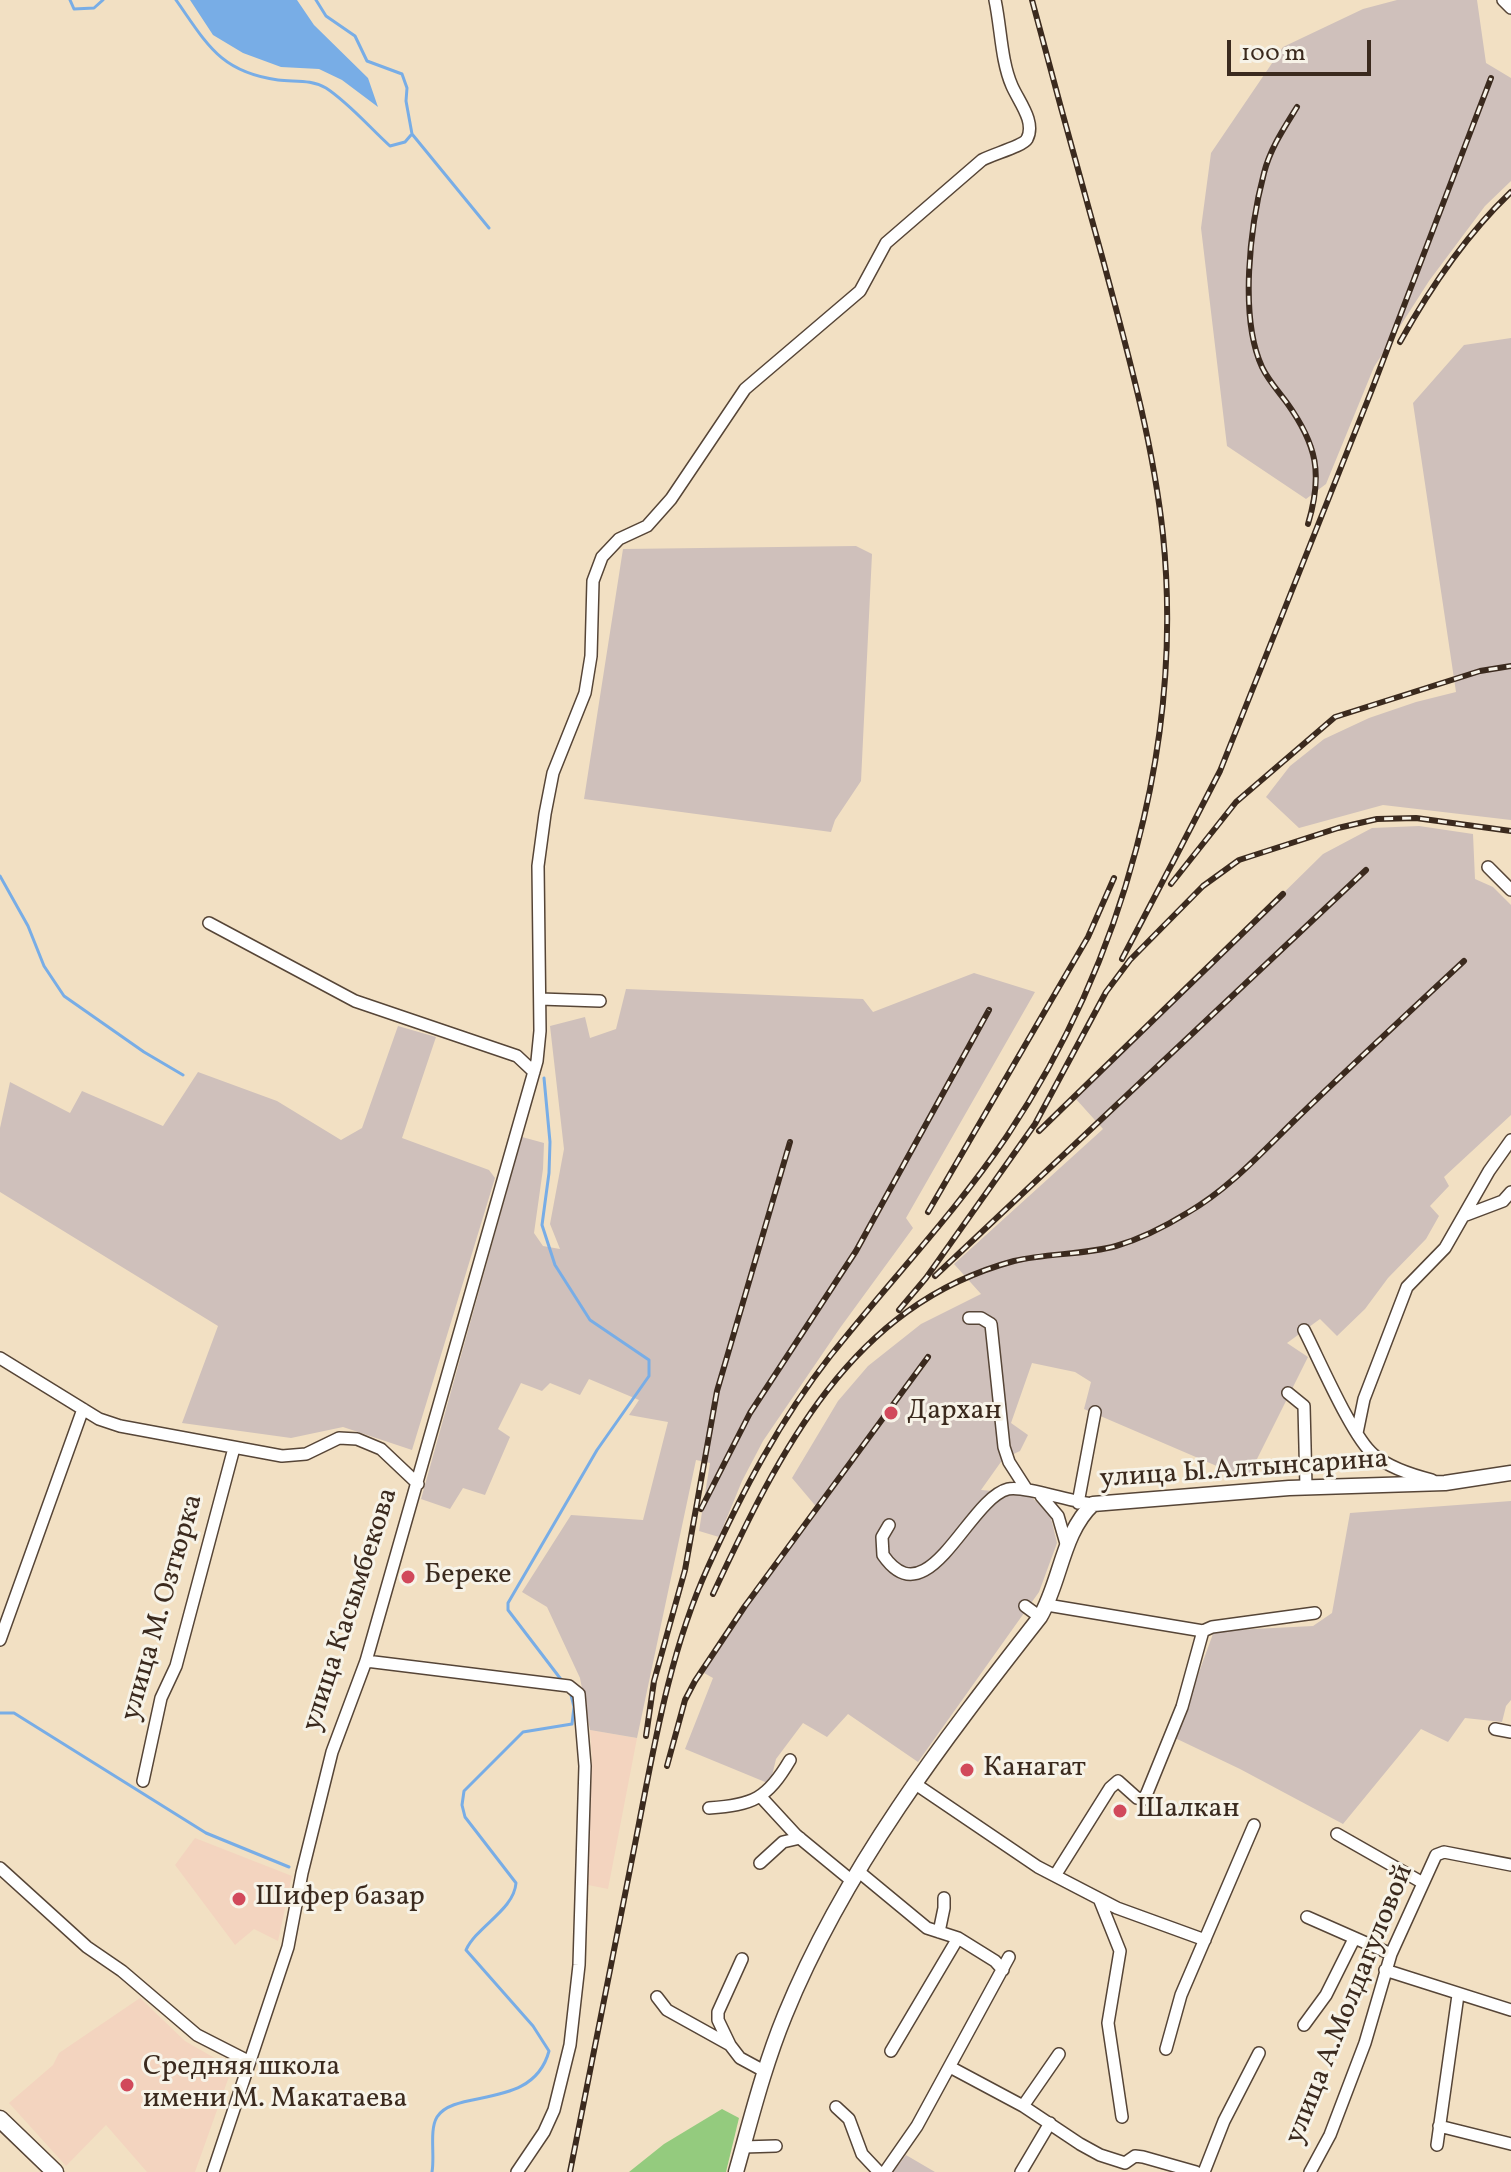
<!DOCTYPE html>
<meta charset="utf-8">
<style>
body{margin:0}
#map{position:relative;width:1511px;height:2172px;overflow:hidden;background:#f2e0c3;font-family:Vollkorn,serif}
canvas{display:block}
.scale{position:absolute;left:1227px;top:40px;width:144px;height:36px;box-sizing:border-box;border:4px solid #3b2a1e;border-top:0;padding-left:10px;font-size:24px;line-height:28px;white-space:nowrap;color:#3b2a1e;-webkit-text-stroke:6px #f7f3e8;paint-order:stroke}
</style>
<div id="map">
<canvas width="1511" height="2172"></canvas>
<div class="scale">100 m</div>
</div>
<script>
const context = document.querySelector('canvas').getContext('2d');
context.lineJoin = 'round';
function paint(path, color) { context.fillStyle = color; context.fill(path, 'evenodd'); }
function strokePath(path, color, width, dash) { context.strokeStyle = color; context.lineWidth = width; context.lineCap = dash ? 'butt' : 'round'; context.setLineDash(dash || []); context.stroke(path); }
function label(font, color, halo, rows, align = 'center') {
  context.font = font + ' Vollkorn,serif'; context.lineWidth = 6; context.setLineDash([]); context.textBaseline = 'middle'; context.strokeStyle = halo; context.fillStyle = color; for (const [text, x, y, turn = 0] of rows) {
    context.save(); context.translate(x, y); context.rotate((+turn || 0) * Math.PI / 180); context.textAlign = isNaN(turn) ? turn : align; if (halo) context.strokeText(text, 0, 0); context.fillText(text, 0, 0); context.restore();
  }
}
paint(new Path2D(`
 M590,1730L637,1738L608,1889L588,1885L592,1759Z
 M195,1838L292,1876L278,1941L254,1929L235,1945L175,1865Z
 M140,1998L185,2041L232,2068L195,2172H147L106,2125L66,2166L9,2103L53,2065L59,2053Z`), '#f3d4bf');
paint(new Path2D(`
 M1397,0H1477L1486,63L1511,78V181L1485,206L1429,281L1374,367L1326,484L1306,499L1227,446L1201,228L1211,153L1283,47L1363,9Z
 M1511,338V820L1383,805L1299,828L1266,797L1290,766L1324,739L1369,718L1416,702L1456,692L1413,403L1464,345Z
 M856,546L872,554L861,781L835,820L831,832L584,799L623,549Z
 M1419,826L1473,834L1475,879L1493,887L1511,905V1115L1444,1177L1449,1186L1430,1206L1439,1216L1426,1239L1388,1278L1365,1309L1337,1336L1320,1319L1287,1343L1308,1357L1247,1479L1084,1409L1091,1382L1075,1372L1032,1363L1011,1423L1028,1435L1020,1451L1003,1459L981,1490L1028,1494L1050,1514L1057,1543L1039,1592L918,1762L848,1714L827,1737L803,1723L776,1759L770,1784L685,1749L713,1678L704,1673L729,1630L819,1510L792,1478L838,1401L868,1366L921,1324L981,1294L954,1264L1103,1129L1075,1098L1323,854L1372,828Z
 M974,973L1035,992L906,1218L913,1228L840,1328L763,1441L742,1481L719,1537L699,1531L710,1463L696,1460L637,1738L590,1730L580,1678L547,1607L522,1592L571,1515L643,1520L668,1422L629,1415L639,1400L589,1379L580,1395L550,1383L542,1391L521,1383L498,1429L510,1437L485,1495L463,1488L450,1509L421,1499L522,1137L544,1143L543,1169L534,1233L543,1246L560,1249L550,1224L564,1149L550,1026L585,1017L590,1038L616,1029L626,989L863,999L873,1012Z
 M398,1026L436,1037L402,1138L489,1170L495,1178L412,1450L343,1427L291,1438L182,1423L218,1326L0,1192V1128L10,1082L70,1113L82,1091L163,1126L198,1072L277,1101L341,1140L362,1128Z
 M1511,1501V1700L1506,1706L1502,1722L1465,1718L1448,1742L1421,1729L1343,1824L1240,1769L1175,1738L1214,1631L1313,1626L1332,1613L1350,1513Z
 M906,2155L935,2172H893Z`), '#cfc0bb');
paint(new Path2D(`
 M722,2109L739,2118L726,2172H629L664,2144Z`), '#94cb7e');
paint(new Path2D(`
 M190,0H297L314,25L368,78L378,107L342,80L319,69L281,67L243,53L213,35Z`), '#78ade6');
strokePath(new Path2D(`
 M70,0L74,9L94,8L103,0
 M176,0C207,44 220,72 278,80C295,82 311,79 326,88C349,103 370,128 390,146L405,142L411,135
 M316,0L326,16L355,36L367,61L402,74L407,88L406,101L412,134L489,228
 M0,876L28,926L44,966L64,996L144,1052L183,1075
 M544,1078L550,1142L549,1173L542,1225L555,1265L590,1320L649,1360V1376L597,1450L508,1603V1610L563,1682
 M0,1713H14L206,1833L289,1867
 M432,2172C435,2156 429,2130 437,2117C455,2088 533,2111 549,2051L533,2026L466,1950C477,1926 514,1910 516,1883L465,1817L462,1805L464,1791L523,1732L572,1724L574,1707L570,1691`), '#78ade6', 3);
const minor = new Path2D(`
 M1503,0L1511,8
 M1488,867L1511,890
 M209,923L355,1001L517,1056L534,1072
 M540,999L600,1001
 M1466,1215L1503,1201L1511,1192
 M969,1318H981L991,1324L1004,1447L1009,1462L1027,1490
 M1304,1330C1318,1357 1353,1439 1374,1455C1390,1468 1412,1475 1432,1480
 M0,1358L99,1419L120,1426L282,1456L306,1454L339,1438L357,1439L381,1449L418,1484
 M1288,1393L1304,1406L1306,1487
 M1357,1433L1364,1399L1407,1287L1445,1248L1489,1171L1511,1140
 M1041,1496L1058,1516L1067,1547
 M1078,1503L1095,1412
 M889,1525L882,1537L883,1555C928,1620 968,1499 1008,1489C1024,1485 1071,1502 1093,1504
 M1047,1605L1203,1631L1212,1627L1315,1613
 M1025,1606L1040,1617
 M0,1640L83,1409
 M366,1661L569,1686L579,1694L585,1766L579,1965L570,2045L554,2110L544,2132L517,2172
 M1495,1729L1511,1732
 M143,1781L161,1698L176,1666L234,1448
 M914,1783L1038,1867L1117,1908L1205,1940
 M761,1797L796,1835L852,1881
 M709,1808C753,1805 767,1799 790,1760
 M1337,1834L1423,1883
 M760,1863L783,1842L800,1838
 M0,1868L87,1947L122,1971L197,2035L248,2061
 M858,1871L927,1928L958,1938L995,1961L1003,1970
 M1056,1874L1110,1788L1118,1781L1137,1798L1144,1799L1147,1793L1182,1707L1203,1631
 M1100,1901L1120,1951L1108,2023L1122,2117
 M1307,1917L1391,1954
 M939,1932L944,1908V1898
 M1385,1970L1511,2010
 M657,1997L667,2010L730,2045L740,2058L764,2071
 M1304,2025L1326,1995L1354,1939
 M730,2045L718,2020V2012L742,1959
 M1166,2049L1181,1995L1254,1825
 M891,2051L958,1938
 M950,2067L1023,2106L1080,2144L1100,2155L1125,2163L1135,2156L1143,2157L1196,2172
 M1023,2106L1059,2054
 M836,2107L849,2119L862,2154L879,2172
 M1439,2126L1511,2144
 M1437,2145L1458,1995
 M743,2147L776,2146
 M213,2172L288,1947L302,1873L332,1752L366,1661L537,1061L540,1031L538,866L545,814L553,773L585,693L591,656L593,581L602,557L619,539L647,526L671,499L745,389L860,291L886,243L982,160C993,154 1023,146 1027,139C1036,122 1019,102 1012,86C1001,61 1001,28 995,0
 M885,2172L917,2126L1009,1957
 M1021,2172L1050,2123
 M1204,2172L1224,2121L1259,2053
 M1310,2172L1330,2135L1365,2043L1391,1954L1436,1855L1444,1852L1511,1865`);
const tertiary = new Path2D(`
 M736,2172C751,2119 764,2066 785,2015C845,1868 943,1741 1040,1617C1061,1581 1062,1533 1093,1504L1289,1488L1445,1483L1511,1473`);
const secondary = new Path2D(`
 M0,2119L55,2172`);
strokePath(minor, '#564537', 14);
strokePath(tertiary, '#564537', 17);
strokePath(secondary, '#564537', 19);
strokePath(minor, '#fff', 11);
strokePath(tertiary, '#fff', 14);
strokePath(secondary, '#fff', 16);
const rail = new Path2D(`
 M1297,107C1284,128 1270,149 1264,173C1250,226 1239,317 1262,367C1268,380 1279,392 1287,403C1317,445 1323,474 1308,524
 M1400,342C1430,288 1466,235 1511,192
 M1172,864L1220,771L1371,392L1491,78
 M1171,884L1236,802L1335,717L1480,671L1511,666
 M1122,959L1176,856
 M1039,1131L1283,894
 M928,1212L1088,937L1114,878
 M935,1276L1366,870
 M899,1310L926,1278L1035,1124L1106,992L1130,960L1203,886L1239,860L1338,828L1377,819L1416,818L1511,831
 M701,1509L750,1413L856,1251L989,1010
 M713,1594C779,1453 850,1305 1014,1261C1048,1253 1083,1255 1116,1246C1140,1239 1166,1226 1187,1213C1229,1189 1262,1152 1297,1118C1352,1065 1408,1013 1464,961
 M646,1736L654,1681L685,1570L717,1391L790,1142
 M667,1766L685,1700L695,1681L745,1606L928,1357
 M570,2172C592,2061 614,1950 636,1839C654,1747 669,1653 708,1567C742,1492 780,1420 831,1355C889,1282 955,1213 1007,1136C1123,962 1184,743 1163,535C1153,441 1127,350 1103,260C1079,173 1055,87 1032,0`);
strokePath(rail, '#3b2a1e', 6);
strokePath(rail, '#f7f3e8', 3, [9]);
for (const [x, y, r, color] of [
 [891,1413,8,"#d1495b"],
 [408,1577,8,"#d1495b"],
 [967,1770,8,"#d1495b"],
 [1120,1811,8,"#d1495b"],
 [239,1899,8,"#d1495b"],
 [127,2085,8,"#d1495b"]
]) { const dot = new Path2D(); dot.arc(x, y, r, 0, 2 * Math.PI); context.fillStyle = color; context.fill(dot); strokePath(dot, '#f7f3e8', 3); }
label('28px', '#3b2a1e', '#f7f3e8', [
 ["Дархан",907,1413],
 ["Береке",424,1577],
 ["Канагат",983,1770],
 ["Шалкан",1136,1811],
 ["Шифер базар",255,1899],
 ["Средняя школа",143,2069],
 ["имени М. Макатаева",143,2101]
], 'left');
label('28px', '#3b2a1e', '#f7f3e8', [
 ["улица Ы.Алтынсарина",1244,1471,-4],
 ["улица М. Озтюрка",164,1608,-74],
 ["улица Касымбекова",352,1610,-72],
 ["улица А.Молдагуловой",1351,2005,-68]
]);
</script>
